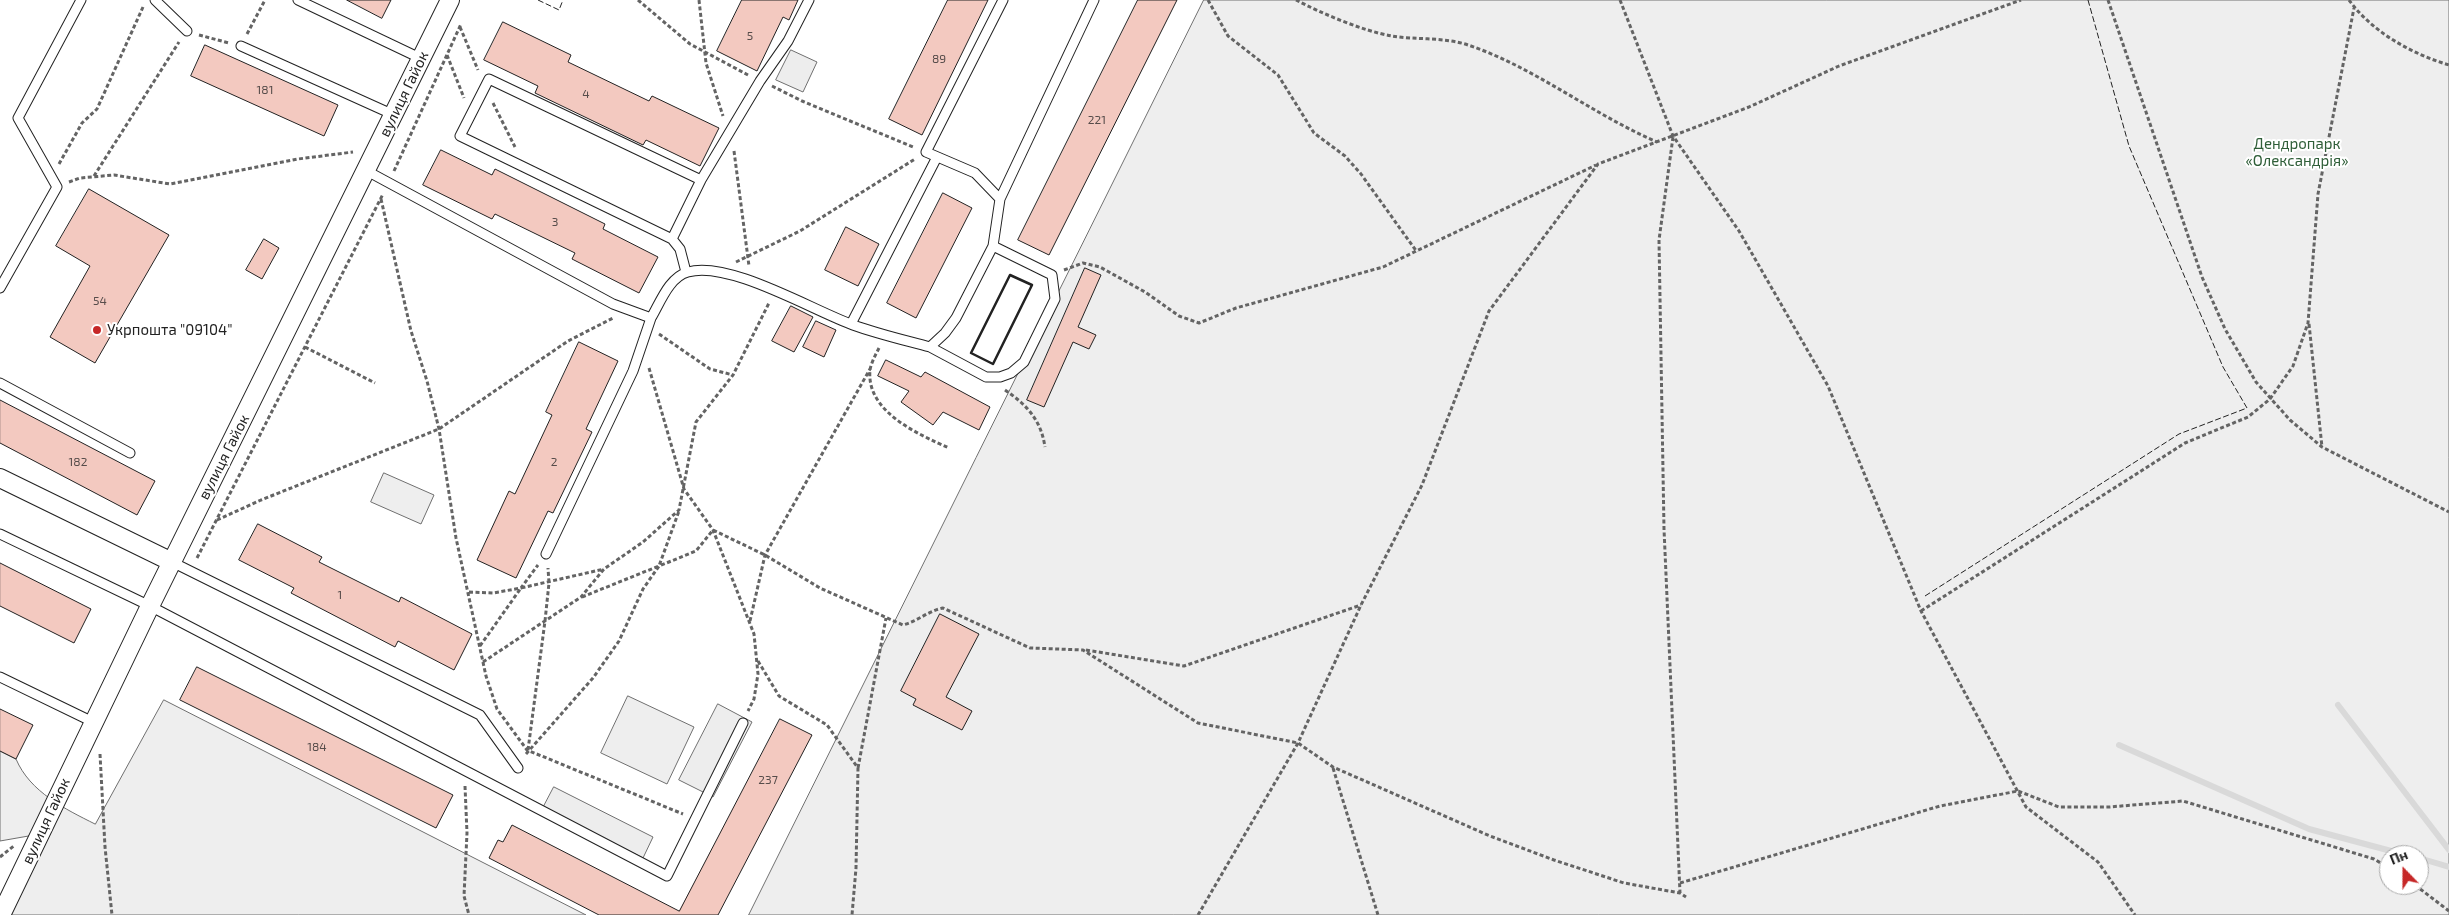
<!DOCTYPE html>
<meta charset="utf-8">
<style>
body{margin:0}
#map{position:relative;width:2449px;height:915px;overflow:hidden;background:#fff;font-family:"Exo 2",sans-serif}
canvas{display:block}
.north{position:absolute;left:2379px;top:845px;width:50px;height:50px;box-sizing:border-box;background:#fff;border:1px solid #a7a7a7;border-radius:50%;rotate:338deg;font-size:14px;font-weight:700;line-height:20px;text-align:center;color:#222}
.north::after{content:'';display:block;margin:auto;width:18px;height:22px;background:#c62828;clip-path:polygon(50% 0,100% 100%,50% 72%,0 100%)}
</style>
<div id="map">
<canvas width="2449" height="915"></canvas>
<div class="north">Пн</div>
</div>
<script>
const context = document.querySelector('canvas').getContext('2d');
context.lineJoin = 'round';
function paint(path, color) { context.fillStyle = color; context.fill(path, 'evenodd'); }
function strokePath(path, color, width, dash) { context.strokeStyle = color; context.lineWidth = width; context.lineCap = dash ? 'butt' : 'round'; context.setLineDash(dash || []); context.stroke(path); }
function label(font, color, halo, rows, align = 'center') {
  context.font = font + ' "Exo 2",sans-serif'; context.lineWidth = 4; context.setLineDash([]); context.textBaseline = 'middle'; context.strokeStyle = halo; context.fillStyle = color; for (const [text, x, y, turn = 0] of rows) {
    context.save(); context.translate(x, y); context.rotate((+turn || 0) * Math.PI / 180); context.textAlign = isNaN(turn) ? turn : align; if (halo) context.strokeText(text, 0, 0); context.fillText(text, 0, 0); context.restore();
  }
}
const green = new Path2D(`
 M1204,0H2449V915H749ZM2389,855H2419V885H2389Z
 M384,473L434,495L421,524L371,502Z
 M628,696L694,727L667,784L601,753Z
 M164,700L586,915H11L40,834L0,841V751L16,759C30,792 65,809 95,824Z`);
paint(green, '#eee');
strokePath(green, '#6f6f6f', 1);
const parking = new Path2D(`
 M791,50L817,62L803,92L776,80Z
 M718,704L752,722L713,797L679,780Z
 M554,787L653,837L643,858L543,808Z`);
paint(parking, '#ededed');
strokePath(parking, '#6f6f6f', 1);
strokePath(new Path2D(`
 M2338,705L2449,850
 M2119,745L2309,829L2406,855
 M2419,858L2449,867`), '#d9d9d9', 6);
const building = new Path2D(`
 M347,0H391L382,18Z
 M742,0H798L789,20L783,17L757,71L717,51Z
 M948,0H988L922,135L889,119Z
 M1138,0H1177L1049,255L1018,240Z
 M503,22L571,55L568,62L649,101L652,96L719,128L700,166L646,140L643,145L535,93L538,86L484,60Z
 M205,45L338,105L324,136L191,76Z
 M441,150L492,175L495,169L605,224L603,229L658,257L639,293L572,259L575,253L495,214L492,219L423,185Z
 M89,189L169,235L95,363L50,337L90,266L56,246Z
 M943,193L972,208L916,318L887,303Z
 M846,227L879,244L858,286L825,270Z
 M264,239L279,248L262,279L246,270Z
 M1085,268L1101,275L1078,327L1096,335L1089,349L1073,342L1044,407L1027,400Z
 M791,306L813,317L794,352L772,341Z
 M816,321L836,330L824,357L803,347Z
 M579,342L618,361L586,429L592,432L553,513L548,511L516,578L477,560L509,491L515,494L552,415L546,412Z
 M886,360L921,377L925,372L990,407L979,430L943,412L933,425L901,402L909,391L878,376Z
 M0,400L155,481L137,515L0,443Z
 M258,524L322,557L319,562L399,602L401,597L472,634L454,670L398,641L395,647L291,593L294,588L239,560Z
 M0,563L91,609L74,643L0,606Z
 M940,614L979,634L946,697L972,711L962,730L913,705L916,699L901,691Z
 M197,667L453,795L436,828L180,700Z
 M0,709L33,725L16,759L0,751Z
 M780,719L812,735L718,915H599L489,858L498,840L503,842L512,825L679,911Z`);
paint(building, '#f3c9c0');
strokePath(building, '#222', 1);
const lane = new Path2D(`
 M155,0L187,31
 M298,0L422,59
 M1003,0L926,152L975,173L1000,199L1094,0
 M241,46L394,115
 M367,171L613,304L651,318C660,303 669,277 688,272C728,260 812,310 853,325C878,334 904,340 930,347L945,333L956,318L993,246L1000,199
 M672,239L701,180L760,81L788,41L809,0
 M686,272L680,249L672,239L460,136L489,79L701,180
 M0,288L57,187L18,118L81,0
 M851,324L937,157
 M930,347L986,377H1000L1011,373L1024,362L1055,299L1052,275L993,246
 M0,383L130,453
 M0,534L150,606L667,876L743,723
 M546,554L633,371L651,318
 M172,562L480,715L518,768
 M0,677L93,722`);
const street = new Path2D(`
 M0,478L172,562
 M1,915L150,606L450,0`);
strokePath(lane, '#222', 11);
strokePath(street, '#222', 20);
strokePath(new Path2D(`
 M638,0L690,44L748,75
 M699,0L706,63L723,116
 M1208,0L1228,36L1278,75L1314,133L1345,156L1361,174L1417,252
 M1296,0C1323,14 1363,31 1392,36C1416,40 1445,37 1468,45C1534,67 1592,114 1657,142
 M1620,0L1673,136L1739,231L1828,386L1921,611L2026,807L2098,862L2135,915
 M2108,0L2202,277L2225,329L2256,382L2290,420L2322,447L2449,512
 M2349,0C2372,32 2412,54 2449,65
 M460,27L478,70
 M247,34L265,0
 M199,35L229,43
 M447,55L464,98
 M772,86L802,101L913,147
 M493,103L515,147
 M1673,137L1659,240L1664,529L1680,893
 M734,151L749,266
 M59,164L82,123L97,109L143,7
 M394,171L461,24
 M94,176L179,42
 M69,182L80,178L114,175L170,184L298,159L353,152
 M381,199L411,331L427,381L439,429L456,538L486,676L497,709L527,750L683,814
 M736,262L800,231L915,159
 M1064,270L1083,263L1100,267L1145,292L1179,316L1199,323L1236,308L1383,267L1596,165
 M2309,324L2322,447
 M659,334L710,369L733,375
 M305,347L375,383
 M879,348C876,354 871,363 870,370C866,412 918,434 949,448
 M649,368L684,489L713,530L754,634L758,674L754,699L748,711
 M1005,390C1027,405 1041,420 1045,447
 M217,520L261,500L439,429L568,341L613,318
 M197,558L383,194
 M469,592L493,593L521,588L538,565
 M582,597L659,566L679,511
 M1921,611L2185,443L2248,417L2270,399L2293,366L2308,323L2318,194L2354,8
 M750,621L765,555L870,369
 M480,646L521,588L604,569
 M1086,650L1184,666L1361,605
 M758,661L779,696L827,725L858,768L856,868L852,915
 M483,662L581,597L604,569L643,542L679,510L696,422L733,375L769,303
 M528,750L545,621L549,583L548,568
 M100,754L105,847L112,915
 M526,754L593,678L619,641L643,589L659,566L696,551L713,530L765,555L820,588L903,625C918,621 928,611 943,608L1030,648L1083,650L1198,723L1298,743L1333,767L1490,836L1554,860L1624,883L1680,893L1686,897
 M858,768L886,618
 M1333,768L1378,915
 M465,786L467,833L464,896L469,915
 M0,857L15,845
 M1680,883L1940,806L2018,791L2059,807H2109L2183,801L2374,859L2389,868
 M2415,885L2449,911
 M1198,915L1298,743L1361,605L1422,485L1489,311L1598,164L1749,107L1839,66L2021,0`), '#646464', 3, [4, 2.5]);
strokePath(lane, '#fff', 9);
strokePath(street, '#fff', 18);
strokePath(new Path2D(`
 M538,0L559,10L563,0
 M1925,596L2179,434L2247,408L2223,367L2129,146L2088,0`), '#222', 1, [6, 2.5]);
strokePath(new Path2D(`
 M1010,275L1032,285L993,364L971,353Z`), '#222', 2.5);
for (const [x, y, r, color] of [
 [97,330,5,"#c62828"]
]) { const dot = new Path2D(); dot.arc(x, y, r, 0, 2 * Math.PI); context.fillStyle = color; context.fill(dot); strokePath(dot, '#fff', 2); }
label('12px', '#564c4a', null, [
 ["5",750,36],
 ["89",939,59],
 ["181",265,90],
 ["4",586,94],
 ["221",1097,120],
 ["3",555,222],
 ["54",100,301],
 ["182",78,462],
 ["2",554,462],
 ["1",340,595],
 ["184",317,747],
 ["237",768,780]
]);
label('15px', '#222', '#fff', [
 ["вулиця Гайок",404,94,-64],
 ["вулиця Гайок",224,457,-63],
 ["вулиця Гайок",46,821,-65]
]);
label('15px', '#2f5e38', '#fff', [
 ["Дендропарк",2297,144],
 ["«Олександрія»",2297,161]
]);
label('15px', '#222', '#fff', [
 ["Укрпошта \"09104\"",107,330]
], 'left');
</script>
